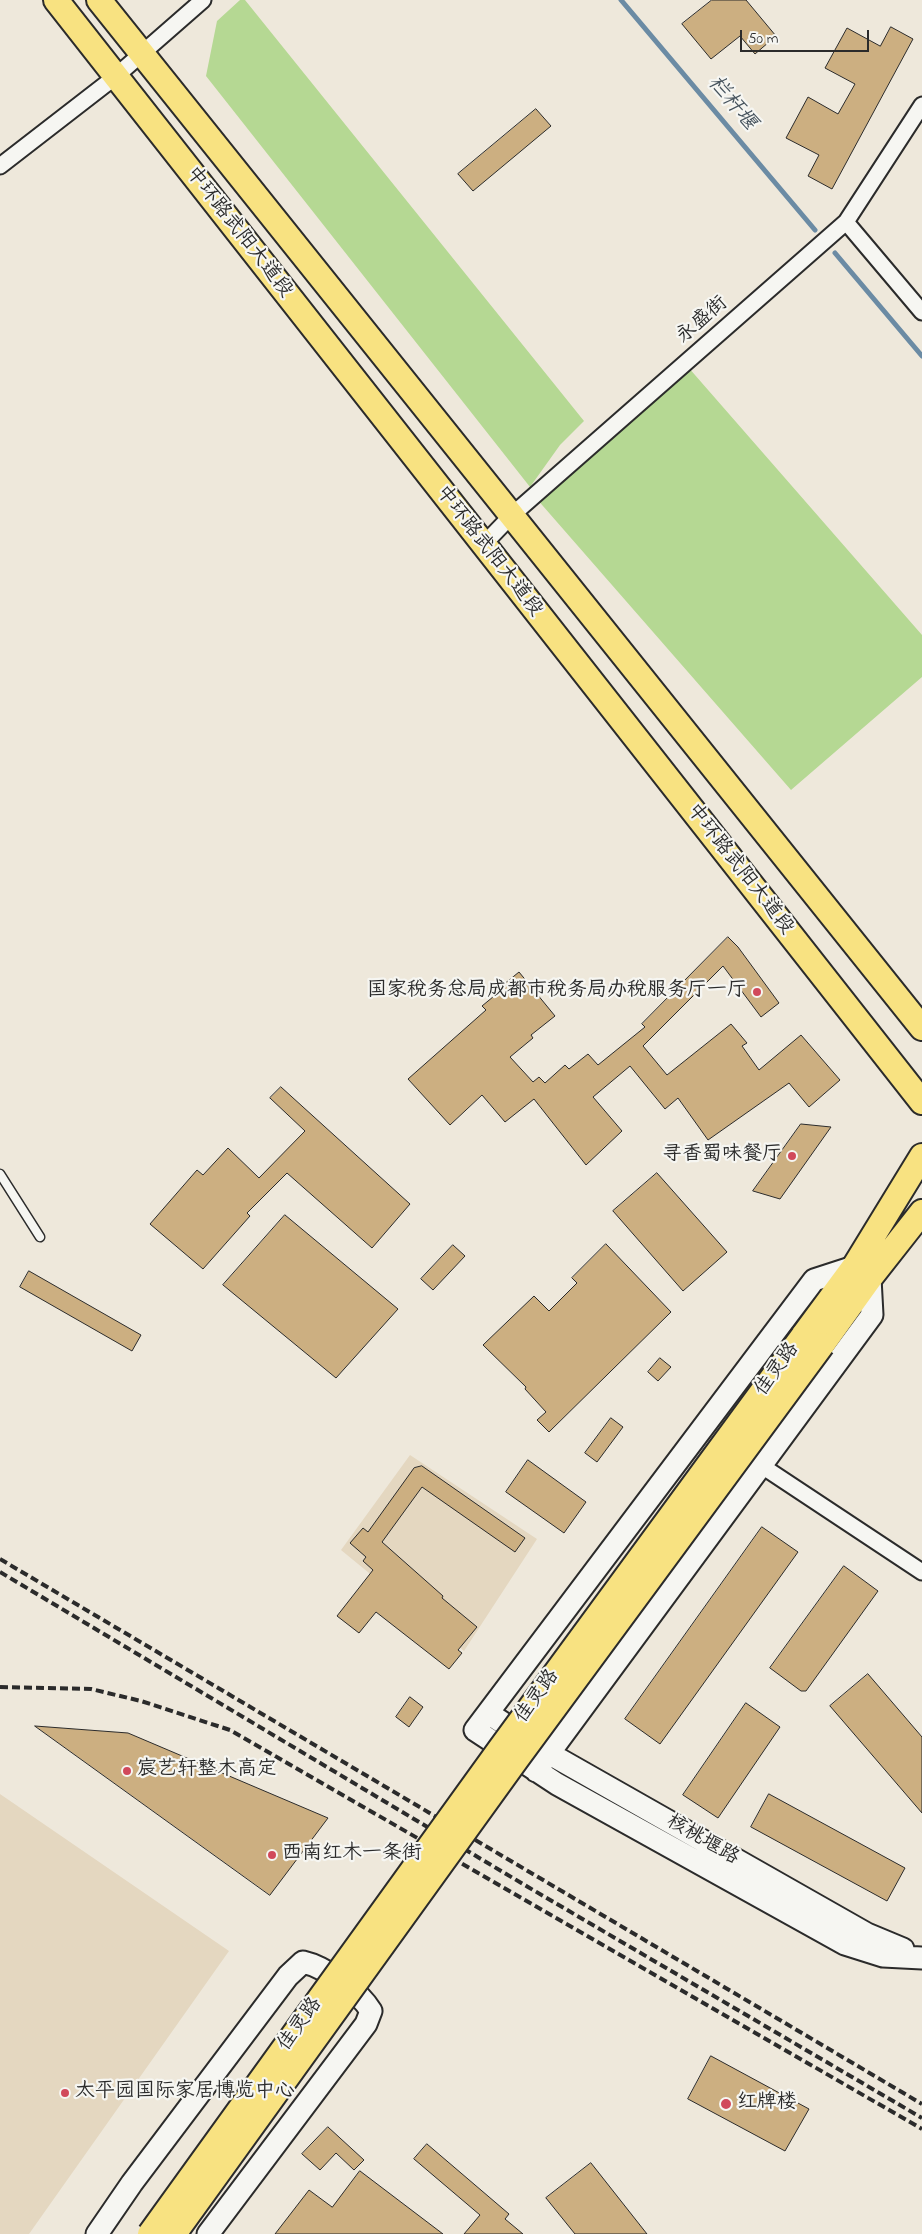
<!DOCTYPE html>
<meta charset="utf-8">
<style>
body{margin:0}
#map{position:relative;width:922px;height:2234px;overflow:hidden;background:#eee8db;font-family:"Indie Flower",sans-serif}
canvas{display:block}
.scale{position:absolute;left:740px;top:30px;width:129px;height:22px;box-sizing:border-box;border:2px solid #2b2b2b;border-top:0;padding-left:6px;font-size:15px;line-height:18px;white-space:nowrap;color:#2b2b2b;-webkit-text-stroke:4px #f6f6f2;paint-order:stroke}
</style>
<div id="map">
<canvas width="922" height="2234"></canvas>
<div class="scale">50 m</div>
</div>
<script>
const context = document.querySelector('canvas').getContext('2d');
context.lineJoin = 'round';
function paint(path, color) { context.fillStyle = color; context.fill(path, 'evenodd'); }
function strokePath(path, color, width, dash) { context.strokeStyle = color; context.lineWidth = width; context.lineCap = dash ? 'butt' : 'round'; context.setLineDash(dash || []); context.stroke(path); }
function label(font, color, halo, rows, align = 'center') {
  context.font = font + ' "Indie Flower","LXGW WenKai TC",sans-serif'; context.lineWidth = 4.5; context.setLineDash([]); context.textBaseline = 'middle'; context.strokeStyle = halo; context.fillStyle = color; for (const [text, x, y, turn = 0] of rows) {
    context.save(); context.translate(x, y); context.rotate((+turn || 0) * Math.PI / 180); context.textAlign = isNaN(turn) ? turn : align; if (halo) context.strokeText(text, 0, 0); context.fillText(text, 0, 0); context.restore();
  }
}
paint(new Path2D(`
 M410,1455L537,1539L464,1651L341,1550Z
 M0,1794L229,1951L29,2234H0Z`), '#e4d7c0');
paint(new Path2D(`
 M240,0H245L584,421L560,445L530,487L206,76L217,21Z
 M688,367L922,635V677L791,790L536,498Z`), '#b5d893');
strokePath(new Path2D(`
 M621,0L815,230
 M835,253L922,356`), '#6b8ba4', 5);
const building = new Path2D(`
 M712,0H746L776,36L755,54L740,36L711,59L682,24Z
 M891,27L913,39L832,189L808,176L819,155L786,138L808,97L838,114L855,84L825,68L847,28L880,46Z
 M536,109L551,126L473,191L458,174Z
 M728,937L738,947L779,1003L761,1017L723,966L643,1046L667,1075L731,1024L747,1043L742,1046L759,1070L801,1035L840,1080L809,1107L789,1083L708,1140L678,1098L665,1109L630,1066L593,1097L622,1131L586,1165L534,1099L505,1122L482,1095L450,1125L408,1079L486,1010L482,1006L505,987L503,985L519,972L555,1016L531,1035L533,1038L510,1057L533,1082L539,1077L545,1083L565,1065L569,1069L588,1054L598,1065L645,1027L642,1024Z
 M281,1087L410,1204L372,1248L287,1173L247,1213L250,1216L203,1269L150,1224L197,1170L203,1175L228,1148L259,1178L305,1131L270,1098Z
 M801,1124L831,1127L780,1199L753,1191Z
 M657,1173L727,1252L683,1291L613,1211Z
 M285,1215L398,1309L336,1378L223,1285Z
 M606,1244L671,1312L549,1432L537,1420L546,1412L525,1389L526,1387L483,1345L534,1296L549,1311L577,1283L572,1278Z
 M453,1245L465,1256L433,1290L421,1279Z
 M29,1271L141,1335L132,1351L20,1287Z
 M660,1358L671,1367L658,1381L648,1372Z
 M611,1418L623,1427L597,1462L585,1453Z
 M528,1460L586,1502L564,1533L506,1492Z
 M422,1466L525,1538L515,1552L422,1487L382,1542L443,1596L442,1598L477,1627L458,1650L462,1653L449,1669L376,1612L359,1633L337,1616L373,1570L363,1561L366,1557L350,1543L363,1528L368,1532L414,1468Z
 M762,1527L798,1552L660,1744L625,1719Z
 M844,1566L878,1591L806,1691H801L770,1668Z
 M868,1674L922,1737V1813L830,1706Z
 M410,1697L423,1707L409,1727L396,1717Z
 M746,1703L780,1727L718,1818L683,1795Z
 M35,1726L128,1733L328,1818L270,1895Z
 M769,1794L905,1868L887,1901L751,1827Z
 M711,2056L809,2109L785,2151L688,2099Z
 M328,2127L364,2160L354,2170L336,2153L320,2170L302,2154Z
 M427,2144L509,2214L505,2219L523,2234H464L480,2215L414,2159Z
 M591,2163L647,2234H575L546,2198Z
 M360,2171L443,2234H275L309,2190L332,2207Z`);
paint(building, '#ccaf81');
strokePath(building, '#2b2b2b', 1);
const lane = new Path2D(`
 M0,1174L40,1237`);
const street = new Path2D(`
 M0,166L115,77L203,0
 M846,222L922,312
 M483,545L511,516L846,222L922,105
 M762,1466L922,1572`);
const secondary = new Path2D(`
 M854,1267L814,1280L475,1730L557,1784L845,1944L883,1956L922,1958
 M488,1713L550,1754L867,1934L903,1949
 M536,1771L872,1315L870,1278
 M97,2234L132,2183L288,1976L303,1962C325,1967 359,1991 371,2011L366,2024L208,2234`);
const primary = new Path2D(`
 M56,0L922,1102
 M99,0L922,1028
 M803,1336L854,1267L922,1156
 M822,1345L870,1278L922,1212`);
strokePath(lane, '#2b2b2b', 11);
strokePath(street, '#2b2b2b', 19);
strokePath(secondary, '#2b2b2b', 25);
strokePath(primary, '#2b2b2b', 28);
strokePath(lane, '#f6f6f2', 8);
strokePath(street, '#f6f6f2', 15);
strokePath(secondary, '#f6f6f2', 21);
strokePath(primary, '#f8e281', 24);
strokePath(new Path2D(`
 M0,1559L922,2104
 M0,1572L528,1887L922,2118
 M0,1687L91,1689L141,1701L230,1730L922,2129`), '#2b2b2b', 4, [8, 4]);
const primaryBridge = new Path2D(`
 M150,2234L500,1749L803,1336
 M174,2234L516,1760L822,1345`);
strokePath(primaryBridge, '#2b2b2b', 28, []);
strokePath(primaryBridge, '#f8e281', 24);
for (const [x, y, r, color] of [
 [757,992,5,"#d1495b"],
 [792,1156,5,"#d1495b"],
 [127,1771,5,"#d1495b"],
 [272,1855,5,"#d1495b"],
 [65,2093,5,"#d1495b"],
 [726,2104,6,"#d1495b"]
]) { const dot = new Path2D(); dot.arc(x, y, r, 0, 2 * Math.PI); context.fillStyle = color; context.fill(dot); strokePath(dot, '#f6f6f2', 2); }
label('20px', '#2b2b2b', '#f6f6f2', [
 ["中环路武阳大道段",238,233,52],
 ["永盛街",703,321,-41],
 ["中环路武阳大道段",488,552,52],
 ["中环路武阳大道段",739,870,52],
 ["佳灵路",778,1370,-54],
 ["佳灵路",538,1697,-54],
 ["核桃堰路",702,1841,30],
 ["佳灵路",301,2025,-54]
]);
label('20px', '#2b2b2b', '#f6f6f2', [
 ["国家税务总局成都市税务局办税服务厅一厅",747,992,"right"],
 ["寻香蜀味餐厅",782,1156,"right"],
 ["宸艺轩整木高定",137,1771],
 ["西南红木一条街",282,1855],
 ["太平园国际家居博览中心",75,2093],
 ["红牌楼",737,2104]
], 'left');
label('italic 21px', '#46535d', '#f6f6f2', [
 ["栏杆堰",731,104,50]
]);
</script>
